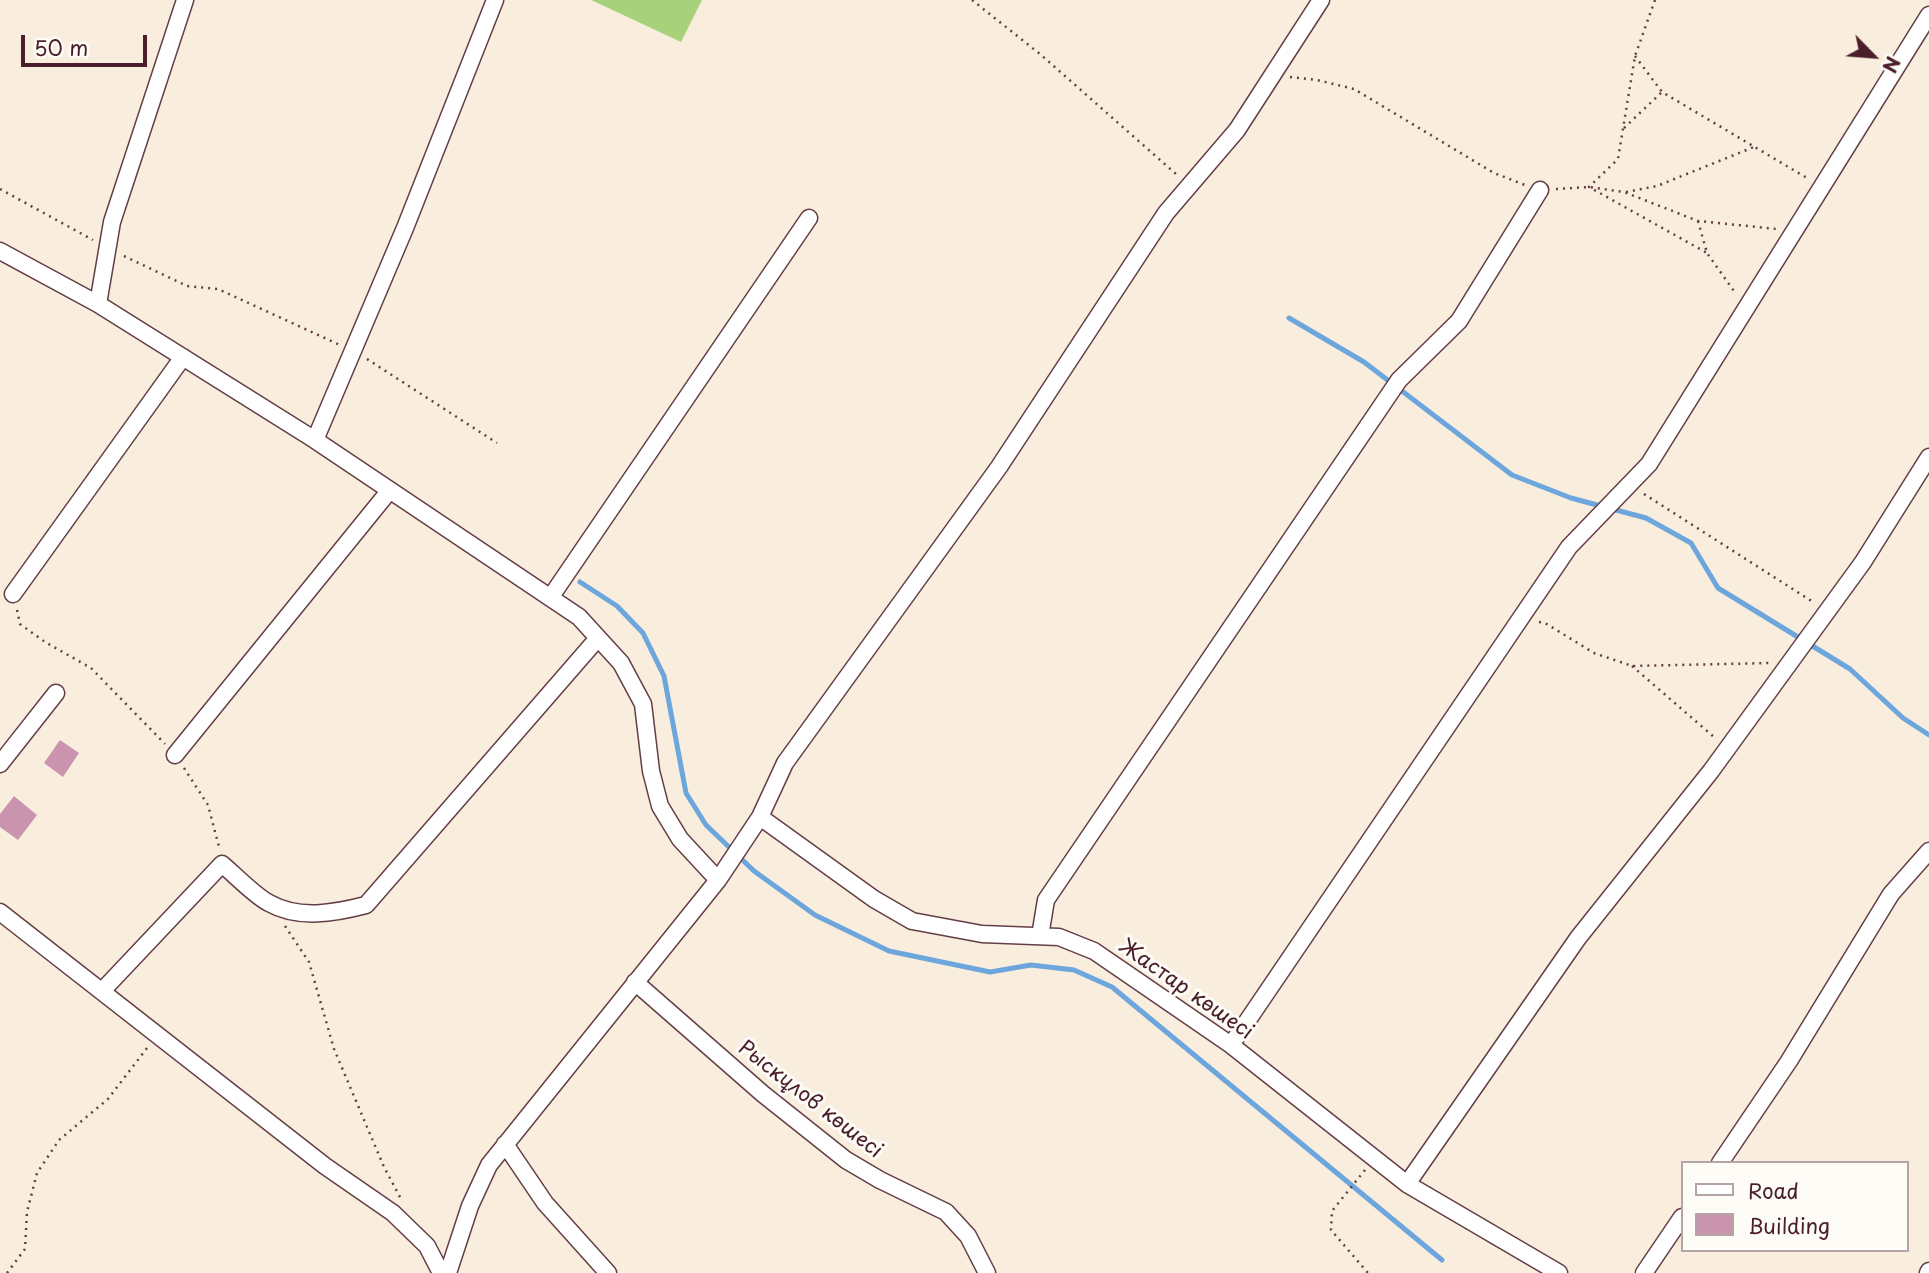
<!DOCTYPE html>
<meta charset="utf-8">
<style>
body{margin:0}
#map{position:relative;width:1929px;height:1273px;overflow:hidden;background:#f9eddd;font-family:"Playpen Sans",sans-serif}
canvas{display:block}
.legend{position:absolute;left:1681px;top:1161px;width:228px;height:91px;box-sizing:border-box;background:#fdfcf7;border:2px solid #b5a4a5;margin:0;padding:9px 12px;list-style:none;font-size:21px;color:#4a1f2b}
.legend li{display:flex;align-items:center;gap:14px;height:35px}
.legend b{width:35px;border:2px solid #b5a4a5}
.north{position:absolute;left:1838px;top:21px;width:70px;height:70px;-webkit-text-stroke:5px #fdfcf7;paint-order:stroke;rotate:115deg;font-size:19px;font-weight:700;line-height:28px;text-align:center;color:#4a1f2b}
.north::after{content:'';display:block;margin:auto;width:24px;height:32px;background:#4a1f2b;clip-path:polygon(50% 0,100% 100%,50% 72%,0 100%)}
.scale{position:absolute;left:21px;top:35px;width:126px;height:32px;box-sizing:border-box;border:4px solid #4a1f2b;border-top:0;padding-left:9px;font-size:21px;line-height:24px;white-space:nowrap;color:#4a1f2b;-webkit-text-stroke:5px #fdfcf7;paint-order:stroke}
</style>
<div id="map">
<canvas width="1929" height="1273"></canvas>
<ul class="legend">
<li><b style="height:9px;background:#fff"></b>Road</li>
<li><b style="height:19px;background:#cb94ae"></b>Building</li>
</ul>
<div class="north">N</div>
<div class="scale">50 m</div>
</div>
<script>
const context = document.querySelector('canvas').getContext('2d');
context.lineJoin = 'round';
function paint(path, color) { context.fillStyle = color; context.fill(path, 'evenodd'); }
function strokePath(path, color, width, dash) { context.strokeStyle = color; context.lineWidth = width; context.lineCap = dash ? 'butt' : 'round'; context.setLineDash(dash || []); context.stroke(path); }
function label(font, color, halo, rows, align = 'center') {
  context.font = font + ' "Playpen Sans",sans-serif'; context.lineWidth = 6; context.setLineDash([]); context.textBaseline = 'middle'; context.strokeStyle = halo; context.fillStyle = color; for (const [text, x, y, turn = 0] of rows) {
    context.save(); context.translate(x, y); context.rotate((+turn || 0) * Math.PI / 180); context.textAlign = isNaN(turn) ? turn : align; if (halo) context.strokeText(text, 0, 0); context.fillText(text, 0, 0); context.restore();
  }
}
paint(new Path2D(`
 M591,0H702L681,42Z`), '#a8d17c');
strokePath(new Path2D(`
 M1289,318L1364,362L1512,475L1571,498L1646,518L1691,543L1718,588L1850,669L1903,718L1929,735
 M580,582L617,606L643,633L664,676L686,793L706,825L754,871L815,915L889,951L990,972L1031,965L1074,970L1112,987L1442,1260`), '#6ca6dc', 5);
paint(new Path2D(`
 M60,740L79,753L63,777L44,763Z
 M14,796L37,815L18,840L0,827V814Z`), '#cb94ae');
const street = new Path2D(`
 M0,251L98,304L315,440L579,617L621,663L643,704L651,771L660,806L680,839L718,880
 M98,304L112,222L185,0
 M315,440L405,228L495,0
 M13,594L183,357
 M550,598L809,218
 M175,755L390,490
 M0,764L56,693
 M760,817L874,899L912,921L982,934L1059,937L1094,951L1231,1045L1407,1184L1559,1273
 M0,912L325,1166L393,1213L427,1246L441,1273
 M1040,936L1046,900L1399,380L1459,321L1540,190
 M635,982L763,1094L846,1160L880,1180L946,1212L968,1236L987,1273
 M102,991L222,864C235,875 255,896 269,903C299,920 335,913 366,905L598,638
 M1231,1045L1569,547L1649,464L1929,15
 M505,1144L545,1203L608,1273
 M1720,1163L1789,1061L1891,894L1929,851
 M1407,1184L1578,938L1711,771L1863,562L1929,457
 M448,1273L470,1206L489,1165L718,880L760,817L785,763L999,467L1166,213L1237,130L1321,0
 M1644,1273L1682,1217
 M1928,1273L1929,1271`);
strokePath(street, '#643e46', 19);
strokePath(new Path2D(`
 M972,0L1040,54L1176,174
 M1655,0L1635,56L1618,159L1589,187L1707,253
 M1635,56L1662,92L1807,178
 M1290,77L1317,80L1354,89L1494,173L1525,185
 M1624,128L1662,92
 M0,189L93,240
 M1556,189L1589,187L1624,192L1698,221L1777,229
 M1626,192L1657,186L1754,147
 M1698,221L1707,253L1736,294
 M124,256L187,286L218,289L340,345
 M367,359L497,443
 M1644,494L1813,602
 M17,610L20,624L45,642L91,668L165,744
 M1539,622L1545,623L1594,653L1632,666L1770,663
 M1632,666L1714,737
 M184,768L208,805L219,847
 M285,926L309,962L334,1049L384,1167L401,1199
 M1365,1170L1332,1211L1331,1230L1368,1273
 M7,1273L25,1249L27,1212L37,1173L59,1140L108,1099L147,1048`), '#643e46', 2.5, [2, 5]);
strokePath(street, '#fff', 16);
label('21px', '#4a1f2b', '#fdfcf7', [
 ["Жастар көшесі",1186,990,35],
 ["Рыскұлов көшесі",810,1100,38]
]);
</script>
